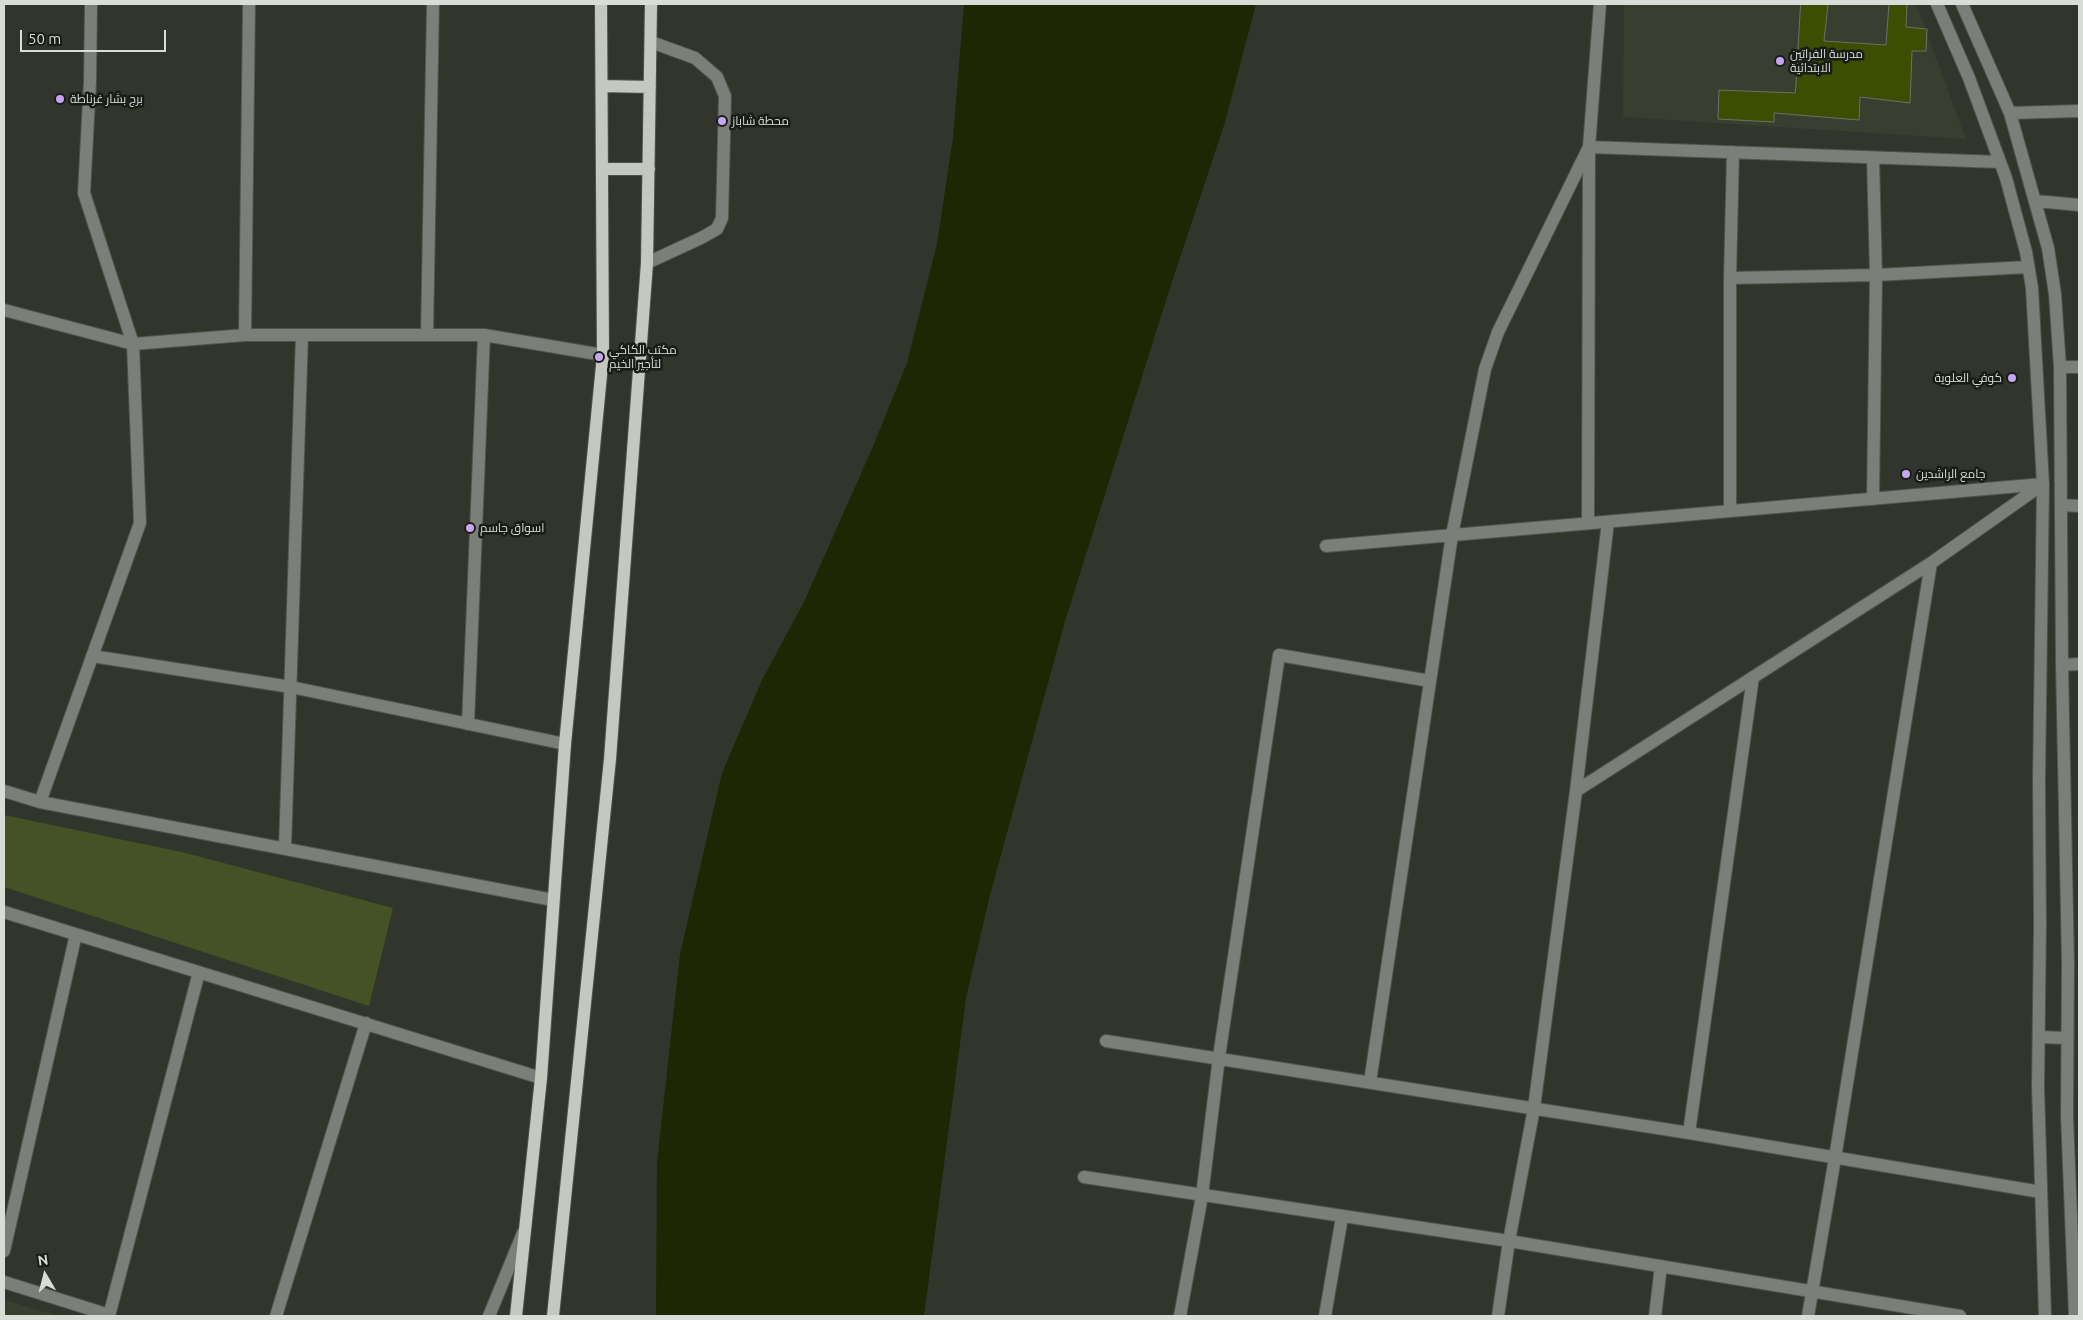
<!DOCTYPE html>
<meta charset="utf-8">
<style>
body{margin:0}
#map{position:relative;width:2083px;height:1320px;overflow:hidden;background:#31352c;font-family:Ubuntu,sans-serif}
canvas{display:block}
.frame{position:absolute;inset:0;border:5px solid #daddd7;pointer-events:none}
.north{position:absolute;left:20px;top:1250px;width:50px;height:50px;-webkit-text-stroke:4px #1a1c18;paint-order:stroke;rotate:352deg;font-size:14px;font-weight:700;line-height:20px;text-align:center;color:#daddd7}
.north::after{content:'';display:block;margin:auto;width:18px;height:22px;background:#daddd7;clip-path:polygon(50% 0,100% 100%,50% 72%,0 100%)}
.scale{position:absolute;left:20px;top:30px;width:146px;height:22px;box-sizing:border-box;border:2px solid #daddd7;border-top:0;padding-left:6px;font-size:15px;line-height:18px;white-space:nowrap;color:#daddd7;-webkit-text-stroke:4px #1a1c18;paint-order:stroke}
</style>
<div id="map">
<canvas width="2083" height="1320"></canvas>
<div class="frame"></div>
<div class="north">N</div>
<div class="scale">50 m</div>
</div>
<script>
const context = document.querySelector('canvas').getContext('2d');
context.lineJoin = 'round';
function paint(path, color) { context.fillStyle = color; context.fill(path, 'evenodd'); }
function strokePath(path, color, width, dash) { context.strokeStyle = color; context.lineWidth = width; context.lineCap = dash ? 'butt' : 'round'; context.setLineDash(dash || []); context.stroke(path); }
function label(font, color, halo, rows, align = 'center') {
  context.font = font + ' Ubuntu,Cairo,sans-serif'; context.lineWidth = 5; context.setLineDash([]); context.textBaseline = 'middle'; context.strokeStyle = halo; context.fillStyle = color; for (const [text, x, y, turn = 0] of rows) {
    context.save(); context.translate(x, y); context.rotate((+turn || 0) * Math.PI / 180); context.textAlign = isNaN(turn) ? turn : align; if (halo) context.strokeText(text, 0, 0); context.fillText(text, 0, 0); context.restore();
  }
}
paint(new Path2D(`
 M1624,4H1916L1966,139L1623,117Z
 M4,1300L59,1316H4Z`), '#393f30');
paint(new Path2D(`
 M4,815L186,853L393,908L369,1006L4,887Z`), '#445226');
paint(new Path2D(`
 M964,4H1256L1225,122L1170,288L1065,621L990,895L966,998L924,1316H656L657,1163L680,954L722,773L762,680L804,602L871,451L907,363L937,244L953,138Z`), '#1d2703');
const building = new Path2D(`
 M1801,4H1828L1824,41L1886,45L1889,4H1907L1906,27L1927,29L1926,51H1912L1910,103L1860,97L1859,120L1774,113V122L1718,119L1719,90L1795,93Z`);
paint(building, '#3c4e01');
strokePath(building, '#6c7066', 1);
const minor = new Path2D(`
 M1937,4L1969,78L2006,178L2026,252L2032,288L2043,484L2039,781L2040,925L2038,1087L2045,1316
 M1962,4L2010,113L2048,248L2055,294L2060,367L2062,665L2068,963L2067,1116L2075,1316
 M2010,113L2079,111
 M2036,201L2079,205
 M647,263L701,238L717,229L722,218L725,96L717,77L695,58L651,42
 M1730,278L1876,275L2028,267
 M4,310L133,344L245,335H484L603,355
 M245,335L249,4
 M427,335L433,4
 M2060,367H2079
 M1873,499L1876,275L1873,158
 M2061,505L2079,506
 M1730,511V278L1733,152
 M1588,523L1589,147L1600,4
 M1326,546L2043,484
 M92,656L291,687L565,744
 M2062,665L2079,664
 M468,724L484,335
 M4,791L40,802L553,900
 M1576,791L1608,522
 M40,802L140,523L133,344L84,193L90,82L91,4
 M285,848L302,335
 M4,912L541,1078
 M2039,1037L2067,1038
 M1106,1041L1689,1133L2041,1192
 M1370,1082L1452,535L1485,369L1498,332L1589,147L2000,162
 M1689,1133L1753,677
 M1084,1177L1509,1241L1960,1316
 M4,1251L76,934
 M4,1282L109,1315
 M109,1316L199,972
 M276,1316L366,1023
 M489,1316L523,1233
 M1180,1316L1202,1196L1219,1057L1279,655L1430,681
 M1325,1316L1342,1217
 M1498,1316L1509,1241L1534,1108L1576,791L1931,563L2043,484
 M1655,1316L1661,1266
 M1808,1316L1835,1158L1931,563`);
const major = new Path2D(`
 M602,86L650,87
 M602,169H649
 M516,1316L541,1078L565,744L603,355L601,4
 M553,1316L610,759L647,263L651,4`);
strokePath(minor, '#4f534b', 14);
strokePath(major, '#4f534b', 14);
strokePath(minor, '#7c7e79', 12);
strokePath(major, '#c4c8be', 12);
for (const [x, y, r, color] of [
 [1780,61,5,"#c6a6f0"],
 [60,99,5,"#c6a6f0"],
 [722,121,5,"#c6a6f0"],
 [599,357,5,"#c6a6f0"],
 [2012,378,5,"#c6a6f0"],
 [1906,474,5,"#c6a6f0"],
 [470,528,5,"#c6a6f0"]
]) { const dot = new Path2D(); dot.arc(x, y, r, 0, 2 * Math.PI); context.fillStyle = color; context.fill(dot); strokePath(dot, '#1a1c18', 2); }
label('12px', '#daddd7', '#1a1c18', [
 ["مدرسة الفراتين",1790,54],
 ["الابتدائية",1790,68],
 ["برج بشار غرناطة",70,99],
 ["محطة شاباز",732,121],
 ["مكتب الكاكي",609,350],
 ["لتأجير الخيم",609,364],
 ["كوفي العلوية",2002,378,"right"],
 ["جامع الراشدين",1916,474],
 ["اسواق جاسم",480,528]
], 'left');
</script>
